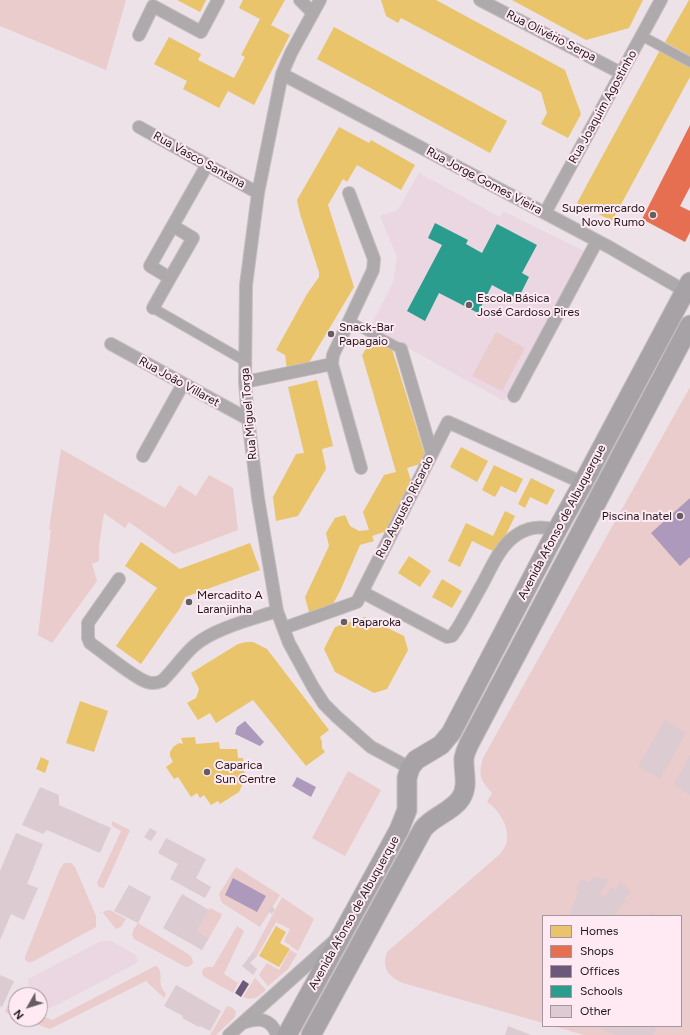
<!DOCTYPE html>
<meta charset="utf-8">
<style>
body{margin:0}
#map{position:relative;width:690px;height:1035px;overflow:hidden;background:#ece2e7;font-family:Figtree,sans-serif}
canvas{display:block}
.legend{position:absolute;left:542px;top:915px;width:140px;height:112px;box-sizing:border-box;background:#ffeaf4;border:1px solid #a5959c;margin:0;padding:5px 7px;list-style:none;font-size:12px;color:#1d1619}
.legend li{display:flex;align-items:center;gap:8px;height:20px}
.legend b{width:20px;border:1px solid #a5959c}
.north{position:absolute;left:8px;top:987px;width:40px;height:40px;box-sizing:border-box;background:#ffeaf4;border:1px solid #a5959c;border-radius:50%;rotate:231deg;font-size:11px;font-weight:700;line-height:16px;text-align:center;color:#1d1619}
.north::after{content:'';display:block;margin:auto;width:14px;height:18px;background:#655d61;clip-path:polygon(50% 0,100% 100%,50% 72%,0 100%)}
</style>
<div id="map">
<canvas width="690" height="1035"></canvas>
<ul class="legend">
<li><b style="height:11px;background:#e9c46a"></b>Homes</li>
<li><b style="height:11px;background:#e76f51"></b>Shops</li>
<li><b style="height:11px;background:#6d597a"></b>Offices</li>
<li><b style="height:11px;background:#2a9d8f"></b>Schools</li>
<li><b style="height:11px;background:#dccbd0"></b>Other</li>
</ul>
<div class="north">N</div>
</div>
<script>
const context = document.querySelector('canvas').getContext('2d');
context.lineJoin = 'round';
function paint(path, color) { context.fillStyle = color; context.fill(path, 'evenodd'); }
function strokePath(path, color, width, dash) { context.strokeStyle = color; context.lineWidth = width; context.lineCap = dash ? 'butt' : 'round'; context.setLineDash(dash || []); context.stroke(path); }
function label(font, color, halo, rows, align = 'center') {
  context.font = font + ' Figtree,sans-serif'; context.lineWidth = 4; context.setLineDash([]); context.textBaseline = 'middle'; context.strokeStyle = halo; context.fillStyle = color; for (const [text, x, y, turn = 0] of rows) {
    context.save(); context.translate(x, y); context.rotate((+turn || 0) * Math.PI / 180); context.textAlign = isNaN(turn) ? turn : align; if (halo) context.strokeText(text, 0, 0); context.fillText(text, 0, 0); context.restore();
  }
}
paint(new Path2D(`
 M419,173L500,217L503,211L584,251L504,401L370,327L393,283L397,257L380,216L398,210Z
 M101,941H111L136,955L138,961L135,964L53,1007L48,1008L40,1004V995H35L28,982V979Z`), '#ebd7e1');
paint(new Path2D(`
 M0,0H126L106,70L0,26Z
 M496,332L525,348L502,391L472,376Z
 M690,387V1035H584L553,1026H681V916H543V1023L403,983C389,977 381,968 387,952L500,854C503,849 507,845 507,840C509,826 499,810 487,802L492,793C480,779 478,777 483,758Z
 M61,449L165,508L179,485L196,496L209,475L233,488L238,530L174,554L129,522L125,528L104,513L99,545V561L92,564L97,581L52,643L38,635L51,530L49,529Z
 M348,771L381,790L345,856L312,838Z
 M112,821L130,830L104,888L99,887L97,883L121,831L112,826Z
 M64,863H71L75,867L96,916V927L34,961C30,963 29,963 25,960V957L60,869Z
 M236,867L280,895L260,927L222,903L219,894Z
 M282,897L314,919L298,951L284,941L290,929L276,922L257,956L253,952Z
 M210,908L222,914L221,917L209,938L197,931Z
 M110,910L126,919L121,927L116,929L104,914L103,912L105,911Z
 M138,923L188,954L192,958L193,963L190,966L186,967L134,939C130,933 134,929 138,923Z
 M237,926L244,931L224,974L238,983L233,993L203,976L202,971C205,966 208,967 213,967Z
 M290,950L297,954L288,969L268,986L259,975L267,963L279,970Z
 M155,966H157C163,973 159,978 161,985C161,988 164,991 166,994L164,998L146,981L50,1029L22,1019H40V1015L52,1020Z
 M255,978L266,990C258,997 254,1001 243,997Z
 M9,1003L16,1006V1017L5,1012Z
 M227,1006L231,1007L236,1011L235,1017L216,1035H210Z`), '#eacccc');
paint(new Path2D(`
 M690,498V557L680,566L651,533Z
 M245,721L264,742L260,746L235,734L237,727Z
 M297,777L316,787L311,797L292,786Z
 M233,878L266,896L257,912L225,895Z`), '#ac99bc');
paint(new Path2D(`
 M177,0H206L200,12Z
 M243,0H285L271,25L290,35L254,105L228,91L219,108L183,89L187,81L154,64L169,37L201,54L198,60L234,78L245,57L241,55L260,19L239,8Z
 M381,0H436L565,70L581,114L568,138L541,124L547,113L541,92L401,18L398,23L386,16Z
 M512,0H643L629,28L586,40Z
 M689,0H690V56L665,42Z
 M334,27L507,121L490,153L317,59Z
 M660,50L690,67V77L612,221L577,203Z
 M339,127L369,143L371,140L415,165L401,190L357,165L347,182L343,179L328,205L354,287L307,366L287,370L285,355L276,350L307,294L319,277V272L300,214L297,200Z
 M372,340L392,349L427,462L407,468L413,487L387,531L372,536L374,541L360,545L340,591L331,608L310,616L305,597L329,546L326,533L335,518L345,515L350,526L359,531L369,530L363,512L384,475L396,472L362,355Z
 M317,380L333,446L322,449L326,469L298,516L276,521L273,497L296,454L304,453L288,387Z
 M461,447L488,461L477,482L450,467Z
 M494,465L523,479L516,493L501,486L495,497L482,490Z
 M531,478L555,490L547,505L530,497L525,508L518,504Z
 M505,511L515,516L497,553L472,541L460,567L448,561L466,523L493,536Z
 M141,542L180,569L250,543L260,570L185,597L180,608L141,664L116,646L157,588L125,566Z
 M409,556L431,571L420,587L398,573Z
 M442,579L462,591L452,608L432,597Z
 M365,617L404,636L408,650L387,689L374,693L335,672L324,649L335,627Z
 M246,642H253L267,649L329,730L320,737L322,742V748L325,752L306,766L253,700L216,723L210,713L198,720L187,703L196,698L199,689L191,673L238,644Z
 M80,701L108,711L94,752L66,743Z
 M195,737L196,744L219,742L220,749H237L238,758H243L245,779L239,792L220,804L218,801L211,805L204,795L200,798L197,793L191,797L178,777L174,779L166,767L173,762L170,756V752L173,747L179,743L183,744L181,738Z
 M41,757L49,761L45,773L36,769Z
 M276,926L286,932L280,943L290,949L279,967L259,956Z`), '#e9c46a');
paint(new Path2D(`
 M690,125V187L680,206L690,211V232L685,242L642,219Z`), '#e76f51');
paint(new Path2D(`
 M243,980L249,984L241,997L235,993Z`), '#6d597a');
paint(new Path2D(`
 M435,223L468,240L466,244L482,253L497,224L537,245L522,273L529,277L518,299L492,285L478,313L439,293L425,321L407,311L442,245L428,238Z`), '#2a9d8f');
paint(new Path2D(`
 M665,720L686,733L660,779L638,766Z
 M690,755V795L673,785Z
 M40,787L59,795V805L111,828L100,853L47,830L43,834L22,825Z
 M150,828L157,832L151,841L144,837Z
 M16,833L43,844L27,884L38,888L24,920L11,914L0,940V871Z
 M166,838L206,859L196,878L211,887L205,898L170,879L178,864L158,853Z
 M594,877L609,880L600,893L605,897L612,887L615,890L620,882L631,891L625,898L626,900L614,916H572L570,914L577,894L579,891L576,888L581,879L588,882Z
 M129,885L151,897L138,923L114,911Z
 M182,894L209,910L197,931L209,938L202,950L163,928Z
 M271,906L275,909L272,914L268,911Z
 M652,912L659,916H650Z
 M253,952L257,956L250,963L257,969L253,975L242,966Z
 M0,975L14,981L2,1007L0,1006Z
 M176,985L221,1011L210,1031L200,1026L199,1027L182,1018L183,1016L164,1006Z
 M508,1026L531,1035H505Z
 M596,1026H657L653,1035H615Z`), '#dccbd0');
const pedestrian = new Path2D(`
 M642,36L690,62
 M153,308L245,361
 M349,321L401,349`);
const minor = new Path2D(`
 M300,0L313,13
 M320,0L291,53L282,74L258,193L246,285L245,382L248,419L258,498L277,611L289,643L313,687L324,704L337,717L371,747L410,768
 M480,0L621,73
 M139,35L153,6L201,32L218,0
 M282,74L609,247L685,291
 M139,127L258,193
 M545,213L661,0
 M173,226L193,238L170,278L150,266L207,165
 M153,308L170,278
 M111,344L248,419
 M401,349L432,454
 M332,364L361,468
 M245,382L332,364L333,355L373,270L374,259L349,193
 M514,396L597,241
 M143,456L183,384
 M119,579L88,623V638L90,643C103,652 134,678 147,682C152,684 157,683 162,681C174,670 183,655 195,645C215,628 253,619 277,611
 M362,592L443,635L447,637L452,636L457,629C466,614 474,599 483,583C492,566 501,544 518,534C531,526 543,526 557,530
 M284,628L357,602L448,422L583,483
 M243,1023C258,1017 271,1018 277,1035
 M229,1035L333,942`);
const primary = new Path2D(`
 M287,1035L399,830L407,810V778L410,768L416,760L441,745L451,733L557,530L583,483L690,282
 M311,1035L423,829C433,816 452,812 461,798C469,785 463,772 464,758C465,753 467,748 469,744L690,325`);
strokePath(pedestrian, '#c6bec2', 11);
strokePath(minor, '#c6bec2', 14);
strokePath(primary, '#c6bec2', 21);
strokePath(pedestrian, '#aeaaac', 9);
strokePath(minor, '#aeaaac', 12);
strokePath(primary, '#a7a2a6', 19);
for (const [x, y, r, color] of [
 [653,215,4,"#655d61"],
 [469,305,4,"#655d61"],
 [331,334,4,"#655d61"],
 [680,516,4,"#655d61"],
 [189,602,4,"#655d61"],
 [344,622,4,"#655d61"],
 [207,772,4,"#655d61"]
]) { const dot = new Path2D(); dot.arc(x, y, r, 0, 2 * Math.PI); context.fillStyle = color; context.fill(dot); strokePath(dot, '#ffeaf4', 1.5); }
label('12px', '#1d1619', '#ffeaf4', [
 ["Rua Olivério Serpa",551,36,27],
 ["Rua Joaquim Agostinho",603,107,-61],
 ["Rua Vasco Santana",199,160,29],
 ["Rua Jorge Gomes Vieira",484,181,28],
 ["Rua João Villaret",179,382,29],
 ["Rua Miguel Torga",249,414,-95],
 ["Rua Augusto Ricardo",405,507,-63],
 ["Avenida Afonso de Albuquerque",562,522,-62],
 ["Avenida Afonso de Albuquerque",354,913,-61]
]);
label('12px', '#1d1619', '#ffeaf4', [
 ["Supermercardo",645,208,"right"],
 ["Novo Rumo",645,222,"right"],
 ["Escola Básica",477,298],
 ["José Cardoso Pires",477,312],
 ["Snack-Bar",339,327],
 ["Papagaio",339,341],
 ["Piscina Inatel",672,516,"right"],
 ["Mercadito A",197,595],
 ["Laranjinha",197,609],
 ["Paparoka",352,622],
 ["Caparica",215,765],
 ["Sun Centre",215,779]
], 'left');
</script>
